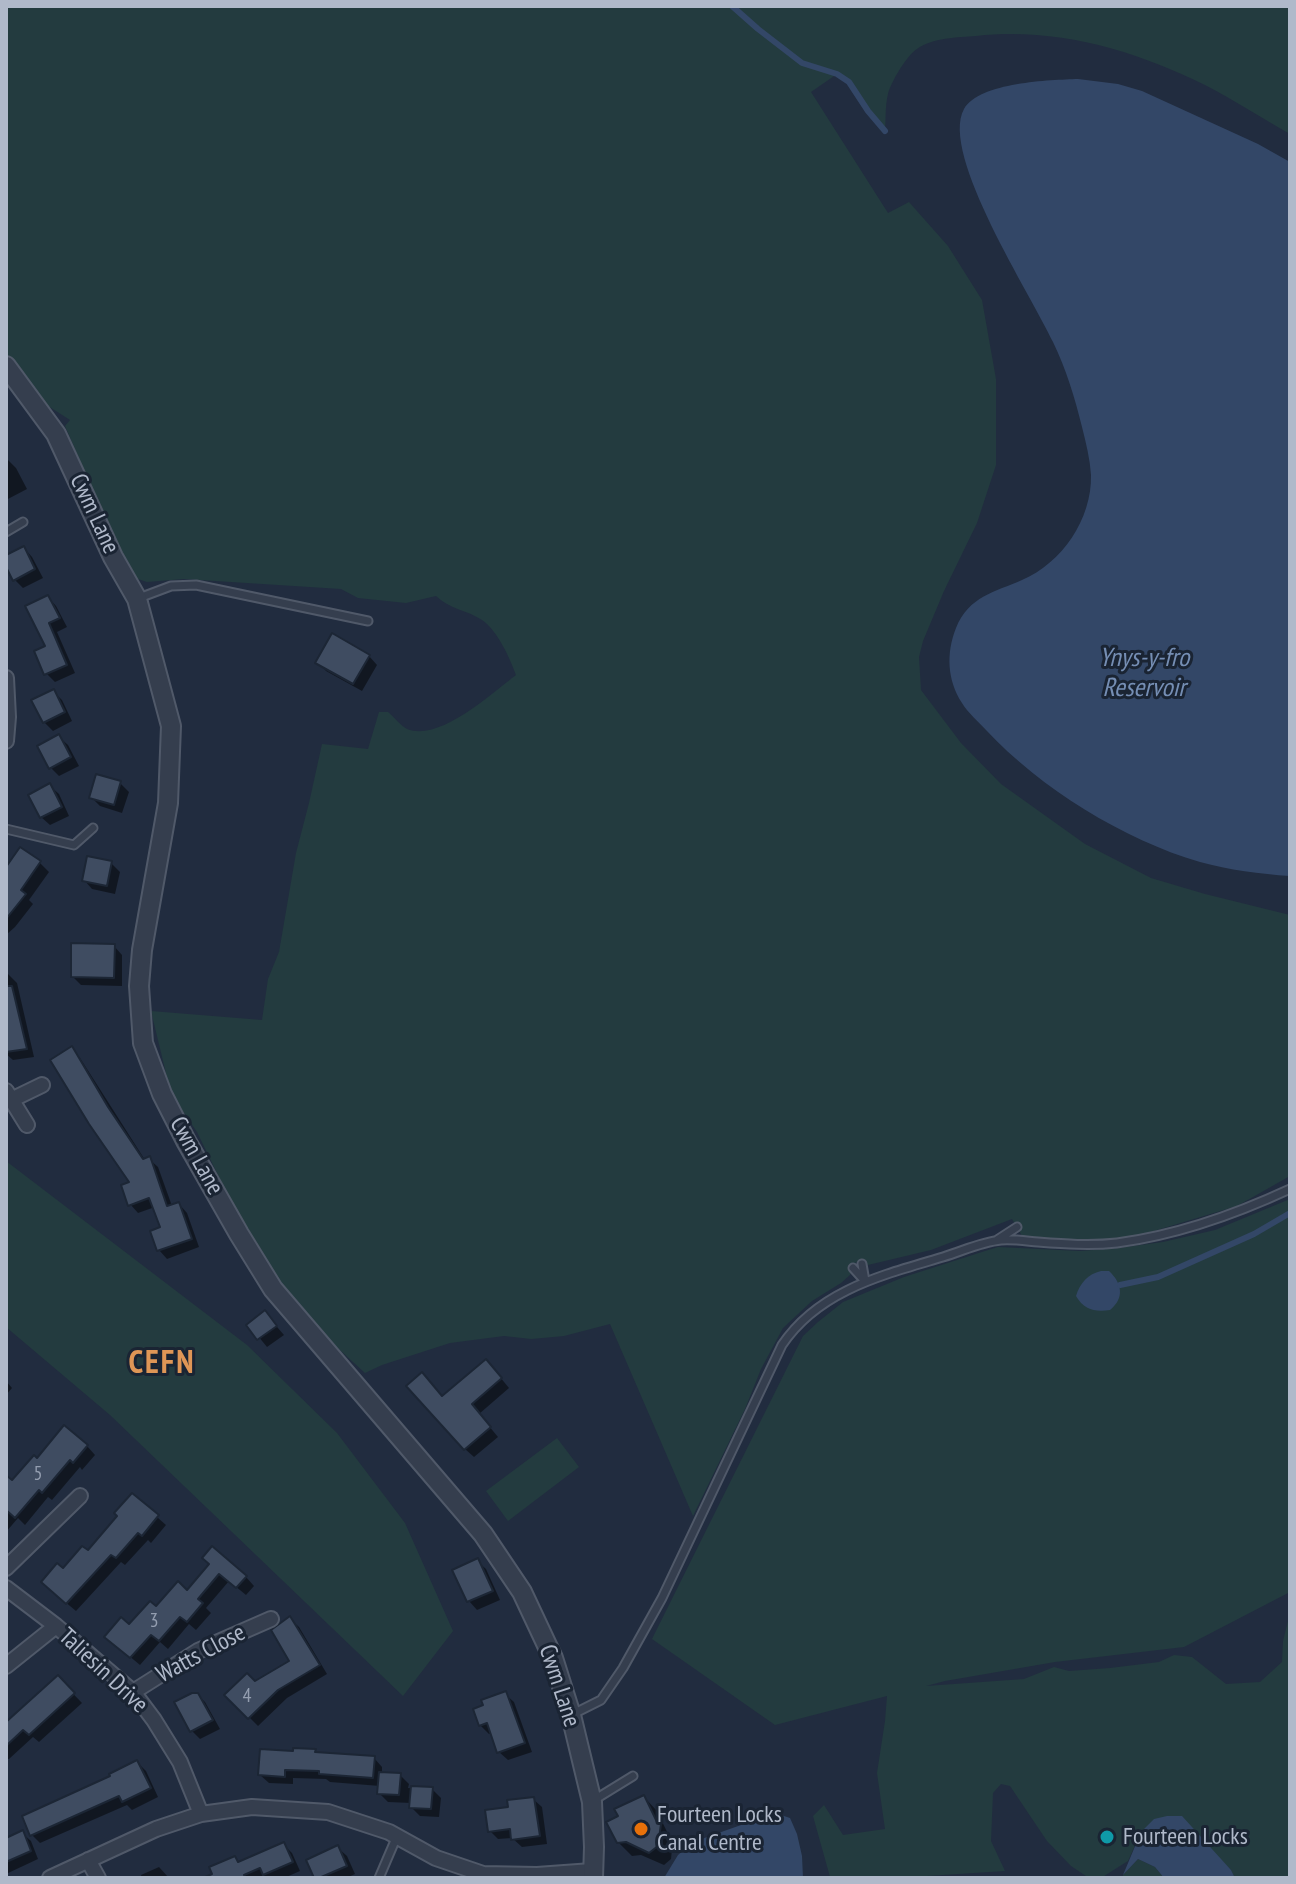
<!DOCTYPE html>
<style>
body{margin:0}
#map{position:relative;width:1296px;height:1884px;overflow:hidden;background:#212c3f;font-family:"PT Sans Narrow",sans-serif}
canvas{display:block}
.frame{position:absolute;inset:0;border:8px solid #b0b9ca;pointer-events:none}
</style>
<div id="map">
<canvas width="1296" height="1884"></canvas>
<div class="frame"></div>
</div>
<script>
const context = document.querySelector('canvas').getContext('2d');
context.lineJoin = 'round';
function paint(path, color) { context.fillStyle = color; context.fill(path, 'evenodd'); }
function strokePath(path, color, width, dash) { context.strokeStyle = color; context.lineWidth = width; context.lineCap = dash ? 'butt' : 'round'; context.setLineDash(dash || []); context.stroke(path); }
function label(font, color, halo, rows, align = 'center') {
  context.font = font + ' "PT Sans Narrow",sans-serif'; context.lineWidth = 6; context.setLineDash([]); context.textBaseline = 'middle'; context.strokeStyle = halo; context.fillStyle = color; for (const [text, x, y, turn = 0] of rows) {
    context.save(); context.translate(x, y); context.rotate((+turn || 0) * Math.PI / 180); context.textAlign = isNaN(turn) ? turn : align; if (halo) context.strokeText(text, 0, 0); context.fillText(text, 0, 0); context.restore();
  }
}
paint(new Path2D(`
 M6,6H1290V134C1262,118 1234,100 1205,85C1134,50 1056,27 976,36C958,37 932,38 917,49C907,55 891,82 888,94C885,106 886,119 885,131L868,111L849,82L837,74L811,92L888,213L909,202L948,246L982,300L996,379V465L977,523L944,591L923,641L919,657L921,690L961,743L1001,784L1085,844L1151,878L1205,894L1290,915V1176L1237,1206L1134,1237L1078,1242L1022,1236L1012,1219L931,1250L868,1265L856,1262L850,1275L841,1283L812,1301L783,1328L761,1369L745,1409L693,1516L610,1324L564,1336L531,1339L504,1336L450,1343L382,1365L365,1373L319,1331L281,1286L236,1212L197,1132L171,1094L151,1011L262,1020L268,979L279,952L296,853L309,803L322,744L368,749L379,712H388C394,717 401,726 407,729C440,742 492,693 516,675C510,658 497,630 482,620C467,610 449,609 436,596L406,603L358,598L341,589L184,579L147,582L135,578L113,537L65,426L70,420L45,404L6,357Z
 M6,1161L247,1345L337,1433L405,1523L453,1631L403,1696L110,1415L6,1327Z
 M1290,1199V1592L1184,1647L1055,1662L945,1681L926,1686L1024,1679L1054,1667L1069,1671L1110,1668L1159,1662L1174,1655L1192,1657L1226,1684L1260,1682L1282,1662L1283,1641L1290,1613V1878H1235L1231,1870L1220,1859L1141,1832L1128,1861L1101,1878H1089L1071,1866L1047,1841L1010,1786L1001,1784L993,1793L991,1841L1005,1871L896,1878L830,1877L813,1816L824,1805L843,1835L885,1829L877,1773L885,1721L887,1696L775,1725L652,1639L803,1336L818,1322L843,1302L904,1277L985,1251L998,1247L1080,1251L1119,1248L1163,1242L1215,1230Z
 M557,1438L579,1467L508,1521L486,1491Z
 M1138,1859L1155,1867L1164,1878H1123V1875Z`), '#233b3f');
paint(new Path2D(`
 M1078,79L1118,84L1142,91L1258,144L1290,162V876C1260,874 1229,870 1200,862C1124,840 1040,788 986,730C978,721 968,713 962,703C947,680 946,653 956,628C969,596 995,592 1022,580C1062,563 1092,519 1091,475C1090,459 1086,443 1082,427C1075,398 1066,369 1053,342C1032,296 939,154 964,109C980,82 1050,80 1078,79Z
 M1101,1271H1109C1122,1283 1125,1298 1110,1310C1095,1312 1084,1310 1076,1296C1080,1283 1088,1274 1101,1271Z
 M775,1813L790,1818L797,1834L802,1856L803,1878H664L678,1855L693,1842Z
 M1167,1816H1182L1231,1870L1235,1878H1164L1155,1867L1138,1859L1123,1875L1141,1832L1154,1819Z`), '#334767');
paint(new Path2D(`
 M7,459L16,468L27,489L6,500Z
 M24,548L32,557L43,578L23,588L14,579L6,562V557Z
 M48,597L56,606L67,627L57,632L75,673L55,682L46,673Z
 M369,656L377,665L362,691L326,671L318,662Z
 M53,691L62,700L72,721L53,731L44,722Z
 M59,737L68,745L79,766L59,776L51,768Z
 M120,783L129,792L122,813L100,806L91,797Z
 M50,786L59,794L69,816L50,825L41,817Z
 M20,850L40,863L49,872L29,900L33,904L15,927L6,935V880Z
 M111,863L120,872L115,894L92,889L84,880Z
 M114,946L122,955V986L81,985L73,977Z
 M8,974L17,983L34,1057L13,1060L6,1054V975Z
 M71,1049L80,1058L145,1160L149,1159L158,1167L172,1206L179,1204L187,1213L199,1247L167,1259L159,1250L162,1229L155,1207L138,1213L130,1204L132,1184Z
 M265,1313L284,1335L267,1347L249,1325Z
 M495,1371L509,1388L479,1414L498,1437L474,1457L465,1449L443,1398Z
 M6,1381L12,1388L6,1395Z
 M87,1446L95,1455L82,1470L80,1467L52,1500L48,1497L25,1525L18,1518L6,1532V1477L13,1483L37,1461Z
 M132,1495L166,1525L151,1543L148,1540L125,1565L121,1562L76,1611L52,1591L64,1570L88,1553L120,1516Z
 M477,1561L486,1569L500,1600L477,1610L469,1601Z
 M211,1565L246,1577L254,1586L246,1595L229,1581L206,1608L211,1613L196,1630L189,1624L168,1649L160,1642L140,1665L116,1645L130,1627L157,1609L188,1592Z
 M290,1619L299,1627L327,1674L287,1698L258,1726L227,1695L255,1684L292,1662Z
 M58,1678L82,1703L39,1742L33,1737L9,1759H6V1724Z
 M196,1693L205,1702L220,1729L200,1739L192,1731L177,1703Z
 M505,1694L514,1702L532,1752L508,1760L499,1752L492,1733L489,1734L480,1725Z
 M315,1751L318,1755L374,1758L382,1767V1774L400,1775L409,1784L408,1788L432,1789L441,1798L439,1817L420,1816L411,1807V1803L388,1802L379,1793L380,1786L330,1782L326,1779L293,1778V1784L269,1783L260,1775Z
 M137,1762L146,1771L158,1797L132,1810L127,1805L40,1843L32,1835L112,1777Z
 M644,1797L657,1811L669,1836L673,1840L671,1859L664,1865L641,1855L632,1856L618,1842L620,1817Z
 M533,1799L542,1807L547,1844L522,1847L512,1838L498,1839L490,1831L510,1808Z
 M22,1833L31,1841L38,1859L6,1874V1840Z
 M283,1844L292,1853L300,1871L284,1878H216L235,1858L240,1864Z
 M338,1848L347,1856L355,1874L346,1878H317Z
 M159,1867L169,1878H142L141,1875Z`), '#0007');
strokePath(new Path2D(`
 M732,6L758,29L802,63L837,74L849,82L868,111L885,131
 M1120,1285L1158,1277L1254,1234L1290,1213`), '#334767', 6);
const building = new Path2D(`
 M24,546L35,569L13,581L6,567V555Z
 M48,595L60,618L49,623L67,665L44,675L34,651L45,646L25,606Z
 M332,633L370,655L353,684L315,663Z
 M54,689L65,712L43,723L31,700Z
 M59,734L71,757L49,769L37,746Z
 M96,774L121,781L114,805L89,798Z
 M50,783L62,807L40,818L28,795Z
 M20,847L41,861L21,890L26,894L6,919V867Z
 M87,856L112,861L107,886L82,881Z
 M71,943L115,944L114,978L71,977Z
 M6,986H12L27,1049L6,1052Z
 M72,1046L108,1107L143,1159L150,1156L167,1206L179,1202L192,1239L157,1251L150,1231L160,1227L149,1198L128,1206L121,1185L129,1182L89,1124L50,1060Z
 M265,1310L277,1326L257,1340L246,1325Z
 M486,1359L502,1378L472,1404L491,1427L464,1450L406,1386L422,1372L442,1396Z
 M64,1425L88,1445L73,1463L70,1460L42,1493L39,1490L15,1518L6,1510V1475L12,1480L34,1455L37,1458Z
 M132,1493L159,1515L142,1536L138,1533L116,1558L111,1555L66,1604L41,1582L57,1563L63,1568L82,1546L88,1550L117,1516L114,1513Z
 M212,1546L247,1576L236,1588L219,1574L198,1599L203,1603L187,1622L180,1617L159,1641L151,1635L130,1658L104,1637L121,1617L129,1624L150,1601L156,1606L178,1581L187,1590L209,1564L202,1558Z
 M478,1558L493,1591L467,1602L452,1570Z
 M290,1616L320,1665L278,1690L248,1719L224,1695L247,1673L255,1681L289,1661L271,1630Z
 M58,1675L75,1693L29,1735L23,1730L6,1746V1722Z
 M506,1691L525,1743L497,1753L487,1723L479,1726L473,1709L483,1705L481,1700Z
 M192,1693H198L213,1720L190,1732L174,1702Z
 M293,1748L316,1749L315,1752L375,1756L373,1778L319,1774V1771L285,1770V1777L258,1775L260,1749L293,1751Z
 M137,1760L151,1788L122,1802L119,1796L30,1836L22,1816L110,1776L109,1774Z
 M379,1772L401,1773L399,1795L377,1794Z
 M411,1786L433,1787L431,1809L409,1808Z
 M644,1795L657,1822L661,1824L658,1846L649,1853L626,1842L617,1843L606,1822L618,1816L614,1809Z
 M534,1797L540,1836L511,1840L510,1829L488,1832L485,1810L508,1807L507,1800Z
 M23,1830L31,1851L6,1862V1838Z
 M284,1842L293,1862L263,1875L260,1868L244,1875L246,1878H203L212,1874L209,1867L235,1856L238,1862Z
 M338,1845L347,1866L319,1878H314L306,1860Z`);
paint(building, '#3f4c61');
strokePath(building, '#1c2635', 2);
const service = new Path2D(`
 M6,532L23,522
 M139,598L171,586L196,585L368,621
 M6,829L74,845L93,828
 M997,1240L1017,1227
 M862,1264L865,1281
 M853,1268L863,1279
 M573,1714L601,1700L623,1668L662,1598L782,1345C819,1290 883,1275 943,1257C963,1251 981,1242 1001,1240C1013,1239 1026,1241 1038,1242C1064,1244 1090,1246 1117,1243C1178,1235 1234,1215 1290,1189
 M594,1800L633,1776
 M379,1878L397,1836`);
const minor = new Path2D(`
 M6,678L8,717L6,741
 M6,1091L27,1125
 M11,1100L42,1085
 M6,1568L80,1496
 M6,1588L56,1626L133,1692L154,1720L180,1762L201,1814
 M6,1666L56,1626
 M133,1692L198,1651L271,1619
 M88,1860L98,1878
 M50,1878L156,1829L201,1814L252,1807L328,1812L389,1832L436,1858L483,1874L537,1875L592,1871`);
const tertiary = new Path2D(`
 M6,366L56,434L113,557L137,599L171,726L168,803L142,950L139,986L143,1043L162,1094L186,1141L239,1234L273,1289L483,1534L522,1592L553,1658L571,1715L592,1802L594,1847L593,1878`);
strokePath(service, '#505969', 11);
strokePath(minor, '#505969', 18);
strokePath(tertiary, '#505969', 22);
strokePath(service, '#353e4e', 7);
strokePath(minor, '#353e4e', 14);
strokePath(tertiary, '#353e4e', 18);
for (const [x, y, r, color] of [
 [641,1829,8,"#e8710a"],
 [1107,1837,8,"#0f9aa8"]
]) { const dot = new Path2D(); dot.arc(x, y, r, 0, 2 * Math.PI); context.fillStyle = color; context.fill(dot); strokePath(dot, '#1a2433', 3); }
label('20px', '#949eb0', null, [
 ["5",38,1474],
 ["3",154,1621],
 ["4",247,1696]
]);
label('24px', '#b0b9ca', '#1a2433', [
 ["Cwm Lane",94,514,65],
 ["Cwm Lane",196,1156,61],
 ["Watts Close",201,1654,-28],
 ["Taliesin Drive",103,1671,43],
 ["Cwm Lane",559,1686,72]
]);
label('24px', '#b0b9ca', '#1a2433', [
 ["Fourteen Locks",657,1815],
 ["Canal Centre",657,1843],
 ["Fourteen Locks",1123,1837]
], 'left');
label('italic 26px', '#758eb4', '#1a2433', [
 ["Ynys-y-fro",1144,659],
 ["Reservoir",1144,689]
]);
context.letterSpacing = '2px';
label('bold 32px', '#df9656', '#1a2433', [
 ["CEFN",162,1364]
]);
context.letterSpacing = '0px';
</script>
